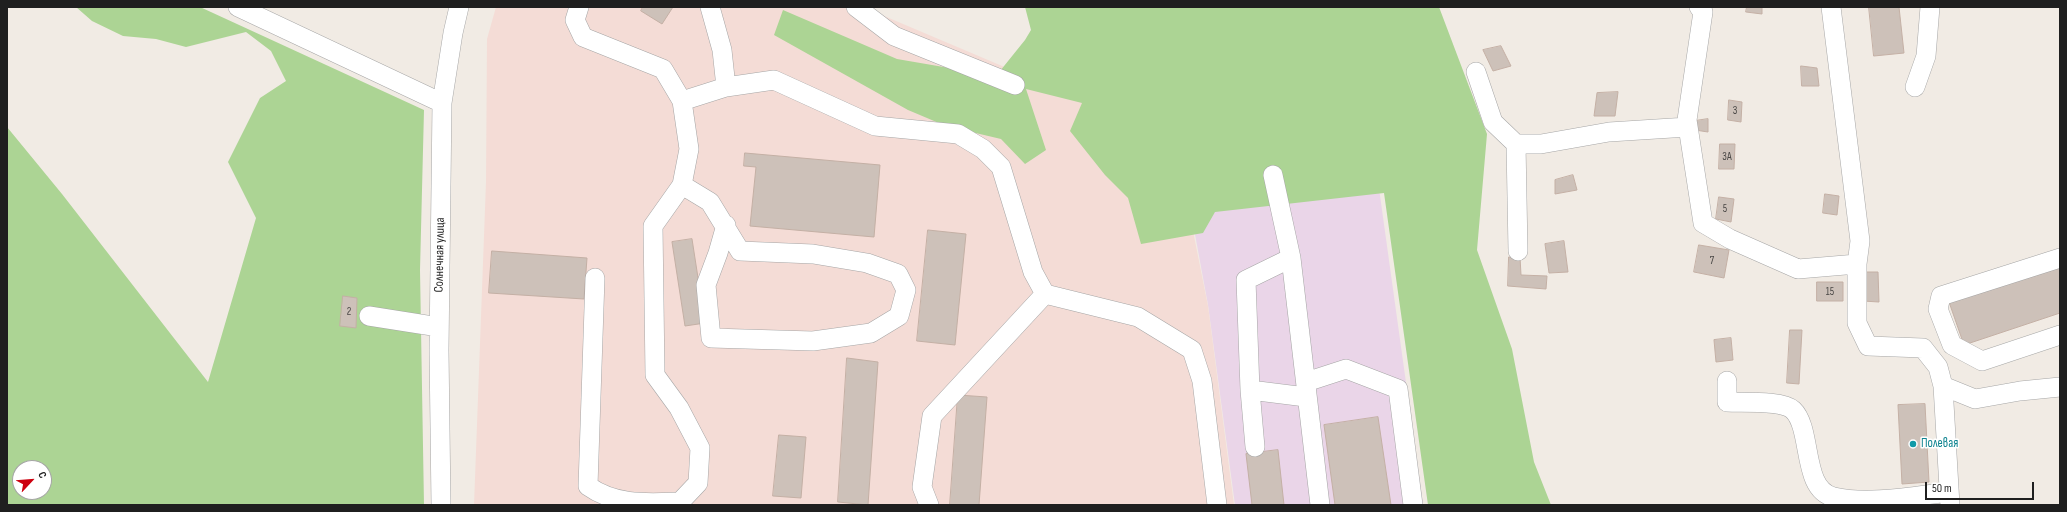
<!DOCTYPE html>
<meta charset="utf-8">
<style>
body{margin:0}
#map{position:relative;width:2067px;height:512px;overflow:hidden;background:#f1ebe4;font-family:"Sofia Sans Condensed",sans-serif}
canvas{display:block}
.frame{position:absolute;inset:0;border:8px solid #1f1f1f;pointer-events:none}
.north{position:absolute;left:12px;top:460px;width:40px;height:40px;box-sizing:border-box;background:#fff;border:1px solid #a5a5a5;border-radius:50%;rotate:64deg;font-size:11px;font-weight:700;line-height:16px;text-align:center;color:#1f1f1f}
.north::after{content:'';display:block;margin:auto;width:14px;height:18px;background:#cd000f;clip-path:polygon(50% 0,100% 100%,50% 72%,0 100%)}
.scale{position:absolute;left:1925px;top:482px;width:109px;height:18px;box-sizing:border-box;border:2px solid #1f1f1f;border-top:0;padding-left:5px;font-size:12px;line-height:14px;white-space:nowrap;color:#1f1f1f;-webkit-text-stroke:3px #fff;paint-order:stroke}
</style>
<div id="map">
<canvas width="2067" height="512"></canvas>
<div class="frame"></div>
<div class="north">С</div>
<div class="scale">50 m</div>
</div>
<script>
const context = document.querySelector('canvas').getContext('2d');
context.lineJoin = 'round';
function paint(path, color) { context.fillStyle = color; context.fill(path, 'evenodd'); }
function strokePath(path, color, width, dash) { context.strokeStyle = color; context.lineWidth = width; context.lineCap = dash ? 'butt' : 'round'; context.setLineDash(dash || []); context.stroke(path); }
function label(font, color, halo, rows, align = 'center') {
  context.font = font + ' "Sofia Sans Condensed",sans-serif'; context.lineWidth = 3; context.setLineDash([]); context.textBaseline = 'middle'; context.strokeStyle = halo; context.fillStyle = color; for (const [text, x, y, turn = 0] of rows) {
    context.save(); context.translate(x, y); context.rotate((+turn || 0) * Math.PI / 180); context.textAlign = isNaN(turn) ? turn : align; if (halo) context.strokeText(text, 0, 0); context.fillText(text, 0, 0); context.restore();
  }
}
paint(new Path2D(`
 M1377,174L1423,505H1235L1208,305L1188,196Z`), '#ead5e8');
paint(new Path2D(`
 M496,7H863L1113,113L1186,196L1208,306L1234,505H474L486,182L487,39Z`), '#f4dcd6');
paint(new Path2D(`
 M76,7H200L424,110L420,270L424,505H7V127L62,194L208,382L256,218L228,162L260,98L286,81L271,51L246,32L186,47L156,39L123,36L92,21ZM20,468H44V492H20Z
 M1025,7H1439L1487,134L1477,250L1512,349L1534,462L1551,505H1428L1384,193L1215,212L1203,233L1141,244L1128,198L1105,175L1070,131L1082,103L1026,89L1046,150L1025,164L1001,139L946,126L908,110L774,35L783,10L897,59L996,76L1025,40L1031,30Z`), '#acd494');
const building = new Path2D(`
 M643,7H673L662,24L641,11Z
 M1747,7H1762V14L1746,12Z
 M1869,7H1899L1904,53L1874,56Z
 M1501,46L1511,66L1493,71L1483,50Z
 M1801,66L1817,68L1819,86H1802Z
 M1618,92L1615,116H1594L1597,93Z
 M1729,100L1742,102L1741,122L1728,120Z
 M1708,119V132L1695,130V121Z
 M1720,144H1735L1734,169H1719Z
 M745,153L880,165L874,237L750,226L756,167L744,166Z
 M1573,175L1577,190L1555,194V180Z
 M1825,194L1839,196L1837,215L1823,213Z
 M1719,197L1734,199L1731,222L1716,219Z
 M928,230L966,234L955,345L917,341Z
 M692,239L705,323L685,326L672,242Z
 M1564,241L1568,272L1549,273L1545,244Z
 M1699,245L1729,250L1724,278L1694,272Z
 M492,251L587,258L584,299L489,293Z
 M1509,257H1520L1521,275L1547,276L1546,289L1508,286Z
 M2060,265V313L1964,345L1949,302Z
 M1865,272H1878L1879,302L1863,301Z
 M1817,282H1843V301H1817Z
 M343,296L357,298L356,328L340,326Z
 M1790,330H1802L1799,384L1787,383Z
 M1731,338L1733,360L1716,362L1714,340Z
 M847,358L878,362L868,505L838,502Z
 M958,395L987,397L979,505H950Z
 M1925,404L1929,482L1902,484L1898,405Z
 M1378,417L1391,505H1335L1324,425Z
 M779,435L806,437L801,498L773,496Z
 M1278,450L1284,505H1252L1246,454Z`);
paint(building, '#cdc1b9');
strokePath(building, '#c4b0a5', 1);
const minor = new Path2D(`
 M238,7L442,103
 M579,7L575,20L583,37L663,69L682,101L689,149L682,185L653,226L655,375L679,408L700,448L698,483L680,502C648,503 616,506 588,486L595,278
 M710,7L722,50L726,87
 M856,7L894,36L1015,85
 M1699,7L1703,12L1687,120L1703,223L1730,239L1798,269L1857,264V323L1868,346L1923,348L1938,367L1943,386L1950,505
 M1831,7L1860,241L1857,264
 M1476,72L1493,122L1516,144
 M1915,87L1926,56L1930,7
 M682,101L726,87L774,80L875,126L958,134L983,149L1001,167L1033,272L1045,294L1138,317L1192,350L1202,381L1217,505
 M1273,175L1291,258L1320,505
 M682,185L710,202L740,251L813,254L867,263L898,274L906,290L899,316L871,333L813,341L711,338L706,285L718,253L726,225
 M1518,251L1516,144H1541L1609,132L1688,127
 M2060,258L1941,296L1938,309L1952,345L1982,361L2060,335
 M369,316L439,327
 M1727,381V402C1742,403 1782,400 1793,410C1813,429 1801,490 1834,497C1868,505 1914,496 1949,492
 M1306,382L1346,369L1398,389L1413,505
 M1943,386L1975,399L2020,391L2060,387
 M1250,390L1306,397
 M1255,447L1250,390L1246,280L1291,258
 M441,505L439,350L442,103L453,33L459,7
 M929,505L922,487L932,416L1045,294`);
strokePath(minor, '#a6a6a6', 20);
strokePath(minor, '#fff', 19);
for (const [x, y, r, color] of [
 [1913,444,4,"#0f9aa8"]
]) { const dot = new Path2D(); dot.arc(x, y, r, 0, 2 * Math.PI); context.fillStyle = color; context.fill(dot); strokePath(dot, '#fff', 1.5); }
label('11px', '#4a4846', null, [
 ["3",1735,111],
 ["3А",1727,157],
 ["5",1725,209],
 ["7",1712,261],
 ["15",1830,292],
 ["2",349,312]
]);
label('13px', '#1f1f1f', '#fff', [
 ["Солнечная улица",440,255,-89]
]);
label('13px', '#0d838f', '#fff', [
 ["Полевая",1921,444]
], 'left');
</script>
